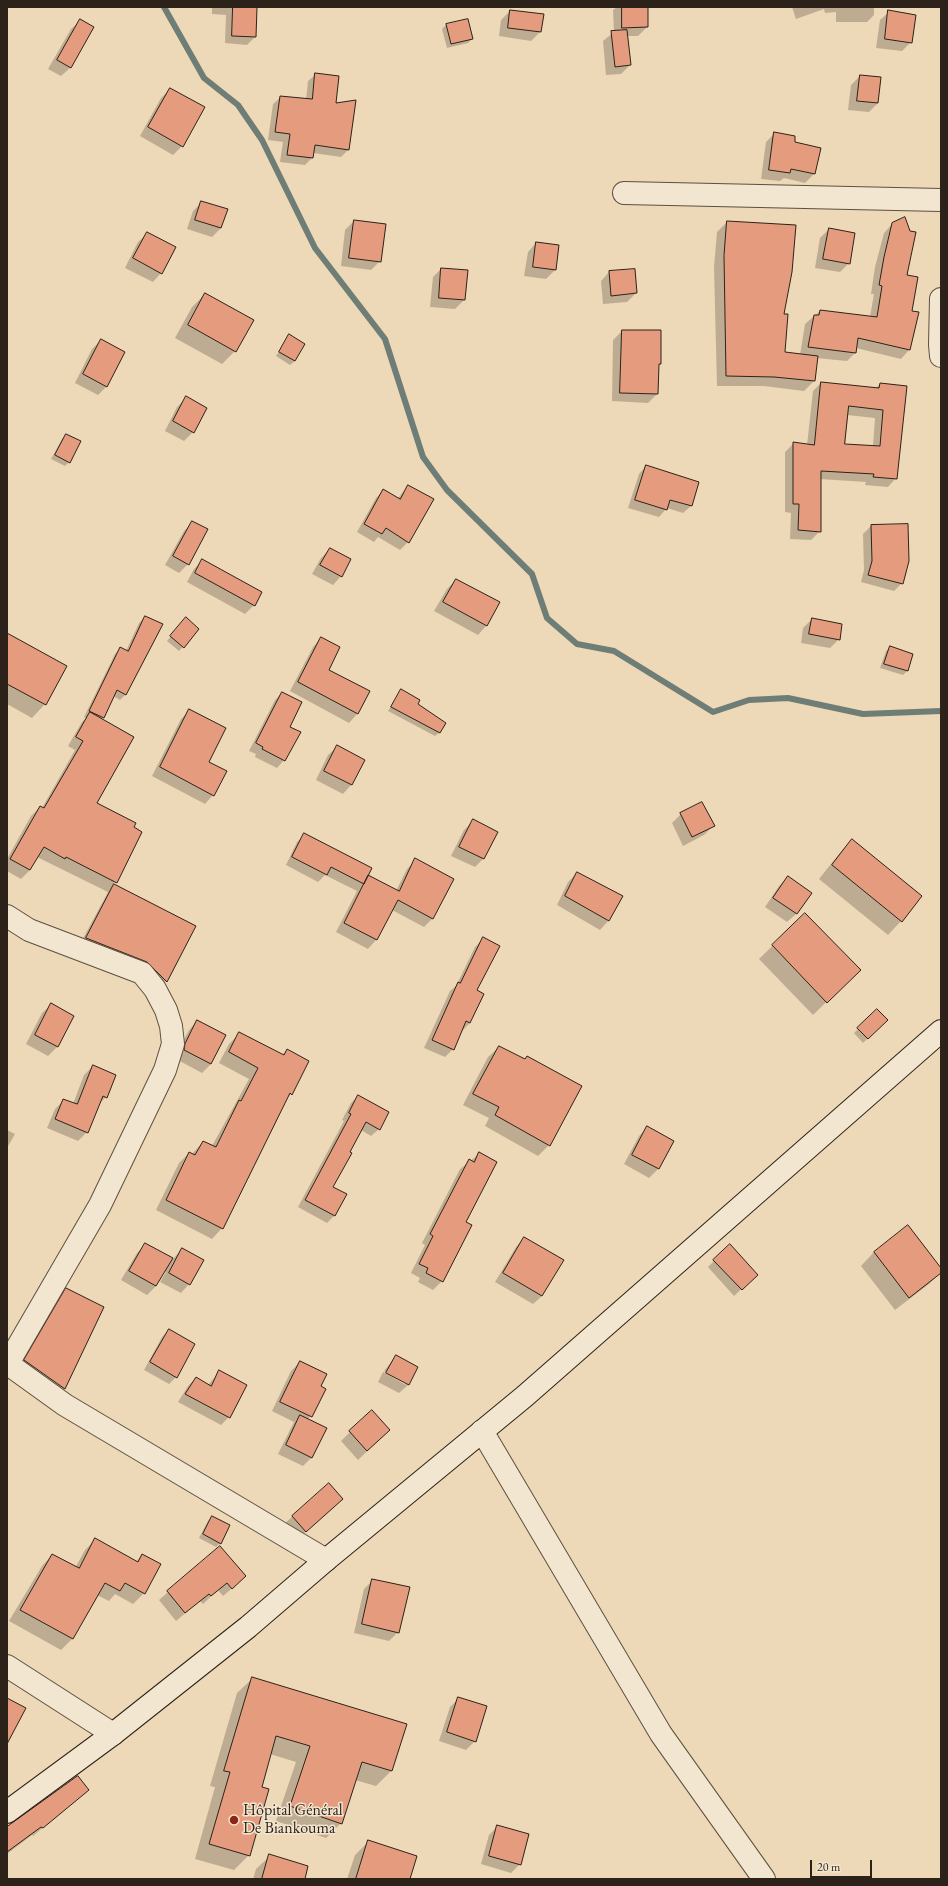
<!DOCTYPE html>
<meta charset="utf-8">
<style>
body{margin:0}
#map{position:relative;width:948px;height:1886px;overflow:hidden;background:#edd8b7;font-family:"EB Garamond",serif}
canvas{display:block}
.frame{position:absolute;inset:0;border:8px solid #2c2219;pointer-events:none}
.scale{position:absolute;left:810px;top:1860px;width:62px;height:18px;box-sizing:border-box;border:2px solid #2c2219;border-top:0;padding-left:5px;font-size:12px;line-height:14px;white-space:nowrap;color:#2c2219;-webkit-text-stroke:3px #f3e6d0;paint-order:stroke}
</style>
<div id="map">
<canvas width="948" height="1886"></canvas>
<div class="frame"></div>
<div class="scale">20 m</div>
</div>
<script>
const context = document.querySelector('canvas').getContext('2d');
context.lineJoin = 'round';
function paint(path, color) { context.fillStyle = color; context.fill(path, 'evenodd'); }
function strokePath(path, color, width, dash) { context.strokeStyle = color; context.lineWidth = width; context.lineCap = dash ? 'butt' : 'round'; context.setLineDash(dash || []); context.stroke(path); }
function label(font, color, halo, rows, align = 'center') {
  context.font = font + ' "EB Garamond",serif'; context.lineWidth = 3; context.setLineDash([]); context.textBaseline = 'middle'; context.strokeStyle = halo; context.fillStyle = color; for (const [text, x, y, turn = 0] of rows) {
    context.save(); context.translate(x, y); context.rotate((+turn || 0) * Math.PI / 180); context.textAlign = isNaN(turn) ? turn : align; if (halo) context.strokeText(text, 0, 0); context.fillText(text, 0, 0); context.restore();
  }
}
paint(new Path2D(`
 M212,7H256L255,37L247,45L225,43L226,15L212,14Z
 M617,7H647V27L638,36H627L630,65L621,74L606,75L603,41L614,32L613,10Z
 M792,7H874V15L867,22H836V12L825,13L824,9L796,19Z
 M510,11L540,32L531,41L499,36L501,20Z
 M889,12L911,42L902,51L876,48L880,20Z
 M80,21L70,68L61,76L48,69L71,29Z
 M446,25L472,39L468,43L447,48L442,29Z
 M316,74L334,104L349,149L341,157L313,153L312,158L305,165L280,162L283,142L268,140L273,104L281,97L306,100L308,81Z
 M860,76L880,78L878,103L869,112L848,110L851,85Z
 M170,89L203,108L182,146L173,155L140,136L161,98Z
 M775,133L793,142L814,174L805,183L784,178L780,181L761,179L766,142Z
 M202,202L221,228L212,237L187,229L193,211Z
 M354,221L380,261L371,270L341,266L345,230Z
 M727,222L783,314L784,353L800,355L805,324L820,311L870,317L874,294H871L875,267L884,233L893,223L906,276L911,312L918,313L909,350L901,359L856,348L855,353L847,361L816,358L814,381L804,391L764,386H717L714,267L717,232Z
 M829,229L849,263L840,272L815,268L820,238Z
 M147,234L161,273L153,282L125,268L138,242Z
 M536,243L555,270L546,279L524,276L528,252Z
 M441,269L464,300L455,309L430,307L433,277Z
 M609,272L636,293L627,302L603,304L601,281Z
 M205,294L235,351L222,364L175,338L192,307Z
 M622,331H660L657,394L648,403L612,401L613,340Z
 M289,336L295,361L290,365L276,356Z
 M101,340L106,387L98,395L75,383L92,349Z
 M821,383L876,388L880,384L896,478L888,487L865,485L866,482L820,479V531L811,540L790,539L791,513L785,512V452L794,443L807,445L813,391ZM847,415L875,418L873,446L844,445Z
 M186,398L193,432L184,441L165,431L177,407Z
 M66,435L69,462L65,466L51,459L62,439Z
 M646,466L691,506L683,513L667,508L659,517L628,508L639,474Z
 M408,486V542L400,550L378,537L374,542L357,532L376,498L384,490L398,498Z
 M193,522L188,564L179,573L165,565L184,531Z
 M871,526L902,583L894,591L861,582L864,570L863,534Z
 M330,549L341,576L333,585L312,574L321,558Z
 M202,561L254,605L245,614L187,582L194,569Z
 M456,580L499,603L486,626L478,635L434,611L447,589Z
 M145,617L126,694L120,700L113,696L101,719L96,803L140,832L113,885L195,927L166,981L159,989L79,946L108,892L37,857L30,870L21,879L7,871V859L31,816L40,807L42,808L75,750L68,746L82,722L86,718L84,717L115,654L120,649L126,651L139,623Z
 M812,619L839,639L830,648L801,643L803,628Z
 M182,623L198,630L179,651L167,641Z
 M321,638L327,670L369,692L357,714L349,723L290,691L313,647Z
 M890,647L912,654L907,671L903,675L880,668L886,651Z
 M7,661L45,704L32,718L7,704Z
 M401,691L417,704L440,732L435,736L388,711Z
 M282,693L289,727L284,760L277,768L255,757L256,754L249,751L275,700Z
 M189,711L213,795L205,804L152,776L181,719Z
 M337,747L351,785L343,794L316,780L328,755Z
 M681,814L713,826L704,835L683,846L672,823Z
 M473,821L483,859L475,867L451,856L464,830Z
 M305,835L365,879L396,891L407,869L416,860L433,918L424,927L392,910L376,940L368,949L336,932L357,891L325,875L318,882L286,865L297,842Z
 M852,840L901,921L888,935L819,879L839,854Z
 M577,873L608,921L600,930L557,905L568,882Z
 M788,877L810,893L796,914L787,922L765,907L779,886Z
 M805,914L859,970L813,1015L759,959Z
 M483,939L470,1023L462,1031L453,1049L445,1057L424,1048L450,991L456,986L475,947Z
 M51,1005L73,1016L57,1047L48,1056L26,1044L42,1013Z
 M877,1010L886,1020L863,1043L854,1033Z
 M197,1021L225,1036L211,1064L202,1073L176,1059L177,1053L189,1030Z
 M239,1034L282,1055L287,1050L291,1094L285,1100L222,1228L212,1239L156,1210L179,1163L189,1153L192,1154L203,1142L212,1146L249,1079L219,1063L229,1044Z
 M499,1047L524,1060L527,1057L549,1145L538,1156L485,1126L489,1118L463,1105L488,1057Z
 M93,1066L115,1076L106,1097L98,1105L87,1132L78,1141L47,1128L55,1109L64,1100L73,1104L84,1075Z
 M358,1096L379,1129L371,1136L361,1130L332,1187L334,1216L327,1223L298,1207L344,1121L342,1120L351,1103Z
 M648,1127L673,1141L658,1169L649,1178L624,1164L639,1136Z
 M7,1130L15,1134L7,1148Z
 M479,1154L465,1223L442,1281L433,1290L418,1282L420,1278L411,1273L425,1245L422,1243L460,1169Z
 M524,1238L542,1296L533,1304L495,1282L516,1247Z
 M146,1244L173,1259L182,1249L189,1284L181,1293L160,1282L166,1272L164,1271L156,1286L147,1295L121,1280L137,1253Z
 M874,1252L941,1270V1272L929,1284L895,1310L861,1266Z
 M714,1261L750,1281L734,1296L708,1267Z
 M66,1290L103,1307L64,1389L51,1402L12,1374L53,1303Z
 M169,1330L176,1377L169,1384L144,1370L162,1337Z
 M396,1356L417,1368L408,1385L399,1393L378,1382L383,1372L406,1385V1383L384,1371Z
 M300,1362L320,1387L324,1389L308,1420L312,1457L303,1466L278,1454L294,1422L272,1411L291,1371Z
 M220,1371L246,1385L229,1417L221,1425L178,1402L188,1386L196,1378L208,1385Z
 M389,1430L358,1460L341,1441L350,1432Z
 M329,1484L333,1508L296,1540L283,1525Z
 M212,1517L220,1543L216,1547L199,1538L208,1521Z
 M96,1539L136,1562L142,1555L159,1565L144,1593L133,1604L115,1594L109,1601L97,1595L72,1639L61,1650L9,1621L42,1566L52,1555L75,1568L85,1550Z
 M220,1547L237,1584L223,1596L218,1590L203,1604L200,1601L176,1621L159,1600Z
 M373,1580L398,1632L389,1641L354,1633L364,1589Z
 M253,1678L391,1771L376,1786L355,1780L341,1823L326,1838L276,1821L296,1762L270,1754L260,1788L249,1855L234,1870L195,1859L215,1787L210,1786L237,1693Z
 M459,1698L475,1741L466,1750L439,1741L450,1707Z
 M88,1790L33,1836L32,1835L7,1854V1829Z
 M498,1826L520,1864L511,1873L481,1864L489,1835Z
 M368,1842L409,1879H347L355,1855Z
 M270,1856L304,1879H253L256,1869Z`), '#0003');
strokePath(new Path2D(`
 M164,7L204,78L238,105L262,140L315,248L385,339L423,457L447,490L532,574L547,618L577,644L614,651L713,712L749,700L788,698L863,714L941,711`), '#6e7d76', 6);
const building = new Path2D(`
 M233,7H257L256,37L232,36Z
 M622,7H648V27L622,28Z
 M510,10L544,14L541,32L508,28Z
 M888,10L916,15L912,43L885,39Z
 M80,19L94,27L71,68L57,60Z
 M468,19L473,39L451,44L446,24Z
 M627,30L631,65L615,67L611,31Z
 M315,73L339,76L336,103L356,100L349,150L315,145L313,158L287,155L290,134L275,132L280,96L312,99Z
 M860,75L881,77L878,103L857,101Z
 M170,88L205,107L183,147L148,127Z
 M774,132L795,136V142L821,148L815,174L791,169L790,173L769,170Z
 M201,201L228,209L221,228L195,220Z
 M905,217L910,231L916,232L907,275L918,277L912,311L919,312L910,350L858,338L856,353L808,347L814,315H819L820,310L877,317L882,286L879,285L884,257L892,223Z
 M354,220L386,224L381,262L349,258Z
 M727,221L796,225L792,272L784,314H788L785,352L818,356L815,381L774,377L726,376L724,256Z
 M829,228L855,233L850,264L823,259Z
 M147,232L176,247L162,274L133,258Z
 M536,242L559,245L556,270L533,267Z
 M441,268L468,270L465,300L439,298Z
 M635,269L637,293L611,296L609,271Z
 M205,293L254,320L236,352L188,325Z
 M622,330H661V364H659L658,394L620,393Z
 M289,334L305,344L295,361L279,352Z
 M101,339L125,352L107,387L83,374Z
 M821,382L879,388L880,383L907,386L897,479L873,477L874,474L821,471V532L798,530L799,504H793V442L814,445ZM849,406L883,410L880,446L845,444Z
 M186,396L207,408L194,433L173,421Z
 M66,434L81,441L70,463L55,455Z
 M646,465L699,482L692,506L670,500L667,510L635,500Z
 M408,485L434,499L409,543L386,528L382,534L364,524L383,489L400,499Z
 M192,521L208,529L189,565L173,556Z
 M908,524L909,561L903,584L868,575L872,561L871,525Z
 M330,548L351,559L342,577L320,565Z
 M202,559L262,592L255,606L195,573Z
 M456,579L500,602L487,626L443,602Z
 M145,616L163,624L126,695L117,690L104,718L89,711L120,647L128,651Z
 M186,617L199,629L184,648L170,636Z
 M812,618L842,624L840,640L809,634Z
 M7,633L67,666L46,705L7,684Z
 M321,637L340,647L329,670L370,691L358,714L298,682Z
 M890,646L913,654L908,671L884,664Z
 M401,689L420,700L418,704L446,723L440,733L391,707Z
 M282,692L302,702L290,727L301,732L285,761L262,749L263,747L256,743Z
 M189,709L226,728L209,762L227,771L214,796L160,767Z
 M90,712L134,737L97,803L136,823L134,827L142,832L117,883L66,857L65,859L44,847L30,870L10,859L40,806L44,808L83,741L76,737Z
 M337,745L365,760L352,785L324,771Z
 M702,802L715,826L692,837L680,813Z
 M473,819L498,832L484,859L459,847Z
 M304,833L372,868L364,884L331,867L327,875L292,857Z
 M852,839L922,896L902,922L832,865Z
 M415,858L454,879L433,919L398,900L377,940L344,923L368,875L399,891Z
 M577,872L623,896L609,921L565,896Z
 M788,876L812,893L797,914L773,898Z
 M114,884L196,926L167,982L147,962L86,938Z
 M805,913L861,970L827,1003L772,945Z
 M483,937L500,946L477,990L484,994L470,1023L466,1021L454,1050L432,1040L458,982L460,983Z
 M51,1003L74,1016L58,1047L35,1035Z
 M877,1009L888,1020L868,1039L857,1028Z
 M197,1020L226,1035L211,1064L184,1050L185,1044Z
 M239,1032L284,1055L287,1049L309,1061L292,1095L290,1093L223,1229L166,1200L189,1152L195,1155L203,1141L216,1147L239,1100L241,1101L258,1068L229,1052Z
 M499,1046L525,1059L527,1056L582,1086L550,1146L495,1115L499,1107L473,1094Z
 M93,1065L116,1075L107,1098L103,1096L88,1133L55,1119L63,1099L77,1104Z
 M358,1095L389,1112L380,1130L366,1122L350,1152L352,1153L333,1187L347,1194L335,1216L305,1200L351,1114L349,1113Z
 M647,1126L674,1141L659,1169L632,1155Z
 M479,1152L497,1162L466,1222L472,1225L443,1282L426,1273L428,1268L419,1264L433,1236L430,1234L469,1159L474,1162Z
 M908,1225L941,1268V1273L909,1298L874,1252Z
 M524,1237L564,1260L542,1296L503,1273Z
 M145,1243L173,1258L156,1286L129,1271Z
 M730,1244L758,1275L742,1290L713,1260Z
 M182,1248L204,1260L190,1285L169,1273Z
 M66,1288L104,1307L65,1389L24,1360Z
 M169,1329L195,1344L177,1378L150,1362Z
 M396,1355L418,1367L409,1385L386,1373Z
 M300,1361L327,1374L321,1386L326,1389L312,1417L280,1402Z
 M219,1370L247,1385L230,1418L185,1394L196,1377L211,1386Z
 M372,1410L390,1430L367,1451L349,1431Z
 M300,1415L327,1428L312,1458L286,1445Z
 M329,1483L343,1499L306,1532L292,1516Z
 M212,1516L230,1525L221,1544L203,1534Z
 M95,1538L138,1562L142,1554L161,1564L145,1594L125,1583L120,1591L105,1583L73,1639L20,1610L52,1554L79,1568Z
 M220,1546L246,1576L232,1589L227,1583L211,1596L209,1594L185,1613L167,1591Z
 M372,1579L410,1587L399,1633L362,1624Z
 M252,1677L407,1724L392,1771L362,1762L342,1824L290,1806L310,1746L276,1736L262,1787L269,1789L250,1856L209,1844L230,1772L224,1771Z
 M458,1697L487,1706L476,1742L447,1732Z
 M7,1698L26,1708L7,1744Z
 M78,1776L89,1790L43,1828L41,1827L7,1852V1827Z
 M497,1825L529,1834L521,1865L489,1856Z
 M368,1840L417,1856L410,1879H356Z
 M269,1854L308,1866L305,1879H262Z`);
paint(building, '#e59b7d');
strokePath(building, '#2c2219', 1);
const street = new Path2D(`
 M624,193L941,200
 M941,299L940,345L941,356
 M7,916L29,930L142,973L155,989L166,1010L171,1026L173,1044L165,1070L100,1205L7,1365
 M8,1364L65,1405L326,1560
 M482,1431L661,1734L764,1879
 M7,1666L113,1734`);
const secondary = new Path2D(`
 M7,1812L113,1734L248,1627L326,1560L525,1396L941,1031`);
strokePath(street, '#5c5040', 24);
strokePath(secondary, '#2c2219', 24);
strokePath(street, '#f3e6d0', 22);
strokePath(secondary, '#f3e6d0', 22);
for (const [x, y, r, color] of [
 [234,1820,5,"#8f2418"]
]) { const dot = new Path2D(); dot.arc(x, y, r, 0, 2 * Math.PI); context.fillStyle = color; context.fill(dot); strokePath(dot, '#f3e6d0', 1.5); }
label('16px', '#2c2219', '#f3e6d0', [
 ["Hôpital Général",243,1811],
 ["De Biankouma",243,1829]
], 'left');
</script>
